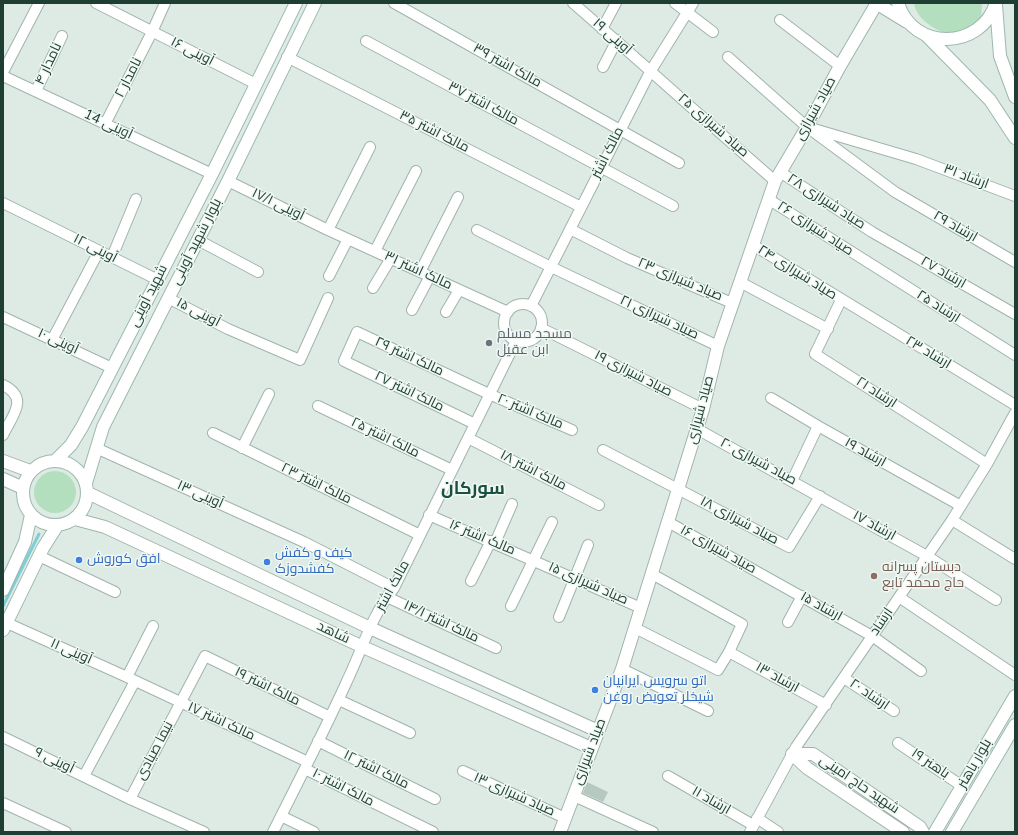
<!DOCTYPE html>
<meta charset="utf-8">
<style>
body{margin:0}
#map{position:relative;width:1018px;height:835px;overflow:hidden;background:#deebe5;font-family:"Nunito Sans",sans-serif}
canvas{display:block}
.frame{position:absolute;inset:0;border:4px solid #1e3d33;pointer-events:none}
</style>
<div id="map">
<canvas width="1018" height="835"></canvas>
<div class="frame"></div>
</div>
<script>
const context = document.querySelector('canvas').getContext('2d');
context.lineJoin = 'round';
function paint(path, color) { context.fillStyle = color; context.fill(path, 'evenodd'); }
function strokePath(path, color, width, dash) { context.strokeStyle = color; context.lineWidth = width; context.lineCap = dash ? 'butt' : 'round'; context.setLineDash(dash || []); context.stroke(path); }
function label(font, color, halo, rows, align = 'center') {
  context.font = font + ' "Nunito Sans",Cairo,sans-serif'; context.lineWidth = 3; context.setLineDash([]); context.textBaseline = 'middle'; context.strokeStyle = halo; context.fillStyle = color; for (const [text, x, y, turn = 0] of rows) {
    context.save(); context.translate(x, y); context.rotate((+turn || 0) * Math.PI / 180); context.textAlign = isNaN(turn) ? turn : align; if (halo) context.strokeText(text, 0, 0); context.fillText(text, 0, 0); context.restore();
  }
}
paint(new Path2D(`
 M914,3H982L981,18C976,23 968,32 962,34C944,38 916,21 914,3Z
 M34 492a21 21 0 1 1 42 0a21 21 0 1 1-42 0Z`), '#b4dfbe');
strokePath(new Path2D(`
 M3,606L39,534`), '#7fced7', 3);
paint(new Path2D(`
 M587,782L608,792L603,802L583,793Z`), '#b6c9c0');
const minor = new Path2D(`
 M96,3L256,84
 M394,3L679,163
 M573,3C641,62 707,122 775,181
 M675,3L713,32
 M780,20L840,66
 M602,29L616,3
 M366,41L673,206
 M287,57L581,207
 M728,57L807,127L895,192L1015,262
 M603,67L617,40
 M3,72L39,3
 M3,76L212,174
 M36,91L62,36
 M105,124L152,32L165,3
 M814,129L916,159L1015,196
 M780,172L872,232L1015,314
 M228,181L328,230L508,312
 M768,199L1015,355
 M3,203L158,280
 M570,229L627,258L732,303
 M328,230L370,147
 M477,230L551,267L718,346
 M198,240L258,272
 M753,245L1015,405
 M375,251L416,171
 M112,257L136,199
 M420,272L458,197
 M329,276L348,239
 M740,282L828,329
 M373,288L391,258
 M168,298L228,329L300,360L328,298
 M841,300L815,354L987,464
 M504 323a19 19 0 1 1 38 0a19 19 0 1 1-38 0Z
 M531,306L650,72L693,3
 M412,310L430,276
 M446,312L459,290
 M3,317L112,368
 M541,328L703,409
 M52,340L99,251
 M3,385C30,398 12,416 3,435
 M771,398L818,426L961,506
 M318,406L452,470
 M475,424L344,361L357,332L489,394L572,430
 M697,429L927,556L996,600
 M213,433L420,535
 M468,438L599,505
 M96,448L304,542L394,588
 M242,448L269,394
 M603,450L789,547L820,496
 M792,481L818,426
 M429,515L641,608
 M952,520L1015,559
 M668,522L872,636L921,671
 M495,543L512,504
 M39,556L115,592
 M471,581L491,541
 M387,597L496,648
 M899,597L1015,675
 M511,606L552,522
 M559,617L588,545
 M788,622L802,596
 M7,623L127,677L308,762
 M635,628L718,670L729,652L742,624L652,574
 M729,652L826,705
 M622,669L708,711
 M127,677L153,626
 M844,678L894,711
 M339,700L410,733
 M3,737L130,799L204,832
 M318,741L435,799
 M898,743L962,786
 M305,769L433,832
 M463,771L565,818
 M84,776L135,681
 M668,776L753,825
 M574,796L653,832
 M130,799L205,656L330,717
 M3,803L66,832
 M281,816L314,832
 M757,818L778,832
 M273,832C298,782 324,732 347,681C362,650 372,614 394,588L516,341
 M750,832L796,747L952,520L987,464L1015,413`);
const tertiary = new Path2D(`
 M3,461L30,471
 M3,479L23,488
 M88,493L370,628L598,731
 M75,519L105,527L363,647L591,748
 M560,832L622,669L703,409L718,346L775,181L807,127L840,66L877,3
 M903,832L807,768L792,754H813L920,827L923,832`);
const secondary = new Path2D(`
 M876,3L907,22
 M898,3C913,52 981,50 996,3
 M996,5L1000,56L1015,97
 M926,35L990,100L1015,138
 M56,460L71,445L82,427L212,174L296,3
 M23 493a32 32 0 1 1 64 0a32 32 0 1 1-64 0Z
 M86,483L103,427L228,181L315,3
 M3,590L25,542L31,515
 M3,630L43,548L57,526
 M935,832L1015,696
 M952,832L1015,725`);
strokePath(minor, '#a1b3ac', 12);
strokePath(tertiary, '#a1b3ac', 14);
strokePath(secondary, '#9cb8ad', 14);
strokePath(minor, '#fff', 10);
strokePath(tertiary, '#fff', 12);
strokePath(secondary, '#fff', 12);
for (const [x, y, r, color] of [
 [489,343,4,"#6b7280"],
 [79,560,4,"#3f7fe0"],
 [267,562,4,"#3f7fe0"],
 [874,576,4,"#8d6e63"],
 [595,690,4,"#3f7fe0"]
]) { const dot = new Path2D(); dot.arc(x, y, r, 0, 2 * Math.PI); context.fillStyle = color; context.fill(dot); strokePath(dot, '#eff8f3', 1.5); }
label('14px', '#1e3d33', '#eff8f3', [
 ["آوینی ۱۹",612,37,41],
 ["۱۶ آوینی",192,52,27],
 ["نامدار ۴",49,64,-65],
 ["مالک اشتر ۳۹",507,66,29],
 ["نامدار ۲",129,78,-63],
 ["مالک اشتر ۳۷",483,104,28],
 ["صیاد شیرازی",816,109,-61],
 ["آوینی 14",108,125,25],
 ["صیاد شیرازی ۲۵",713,126,41],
 ["مالک اشتر ۳۵",434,132,27],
 ["مالک اشتر",608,153,-63],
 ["ارشاد ۳۱",966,177,21],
 ["صیاد شیرازی ۲۸",826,202,33],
 ["آوینی ۱۷/۱",278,205,26],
 ["ارشاد ۲۹",955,227,30],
 ["صیاد شیرازی ۲۶",815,229,33],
 ["بلوار شهید آوینی",197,242,-63],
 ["۱۲ آوینی",95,249,27],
 ["مالک اشتر ۳۱",418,271,25],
 ["صیاد شیرازی ۲۴",797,273,32],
 ["ارشاد ۲۷",943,273,30],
 ["صیاد شیرازی ۲۳",680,280,23],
 ["شهید آوینی",149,296,-63],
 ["ارشاد ۲۵",938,307,32],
 ["آوینی ۱۵",198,313,27],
 ["صیاد شیرازی ۲۱",659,318,25],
 ["۱۰ آوینی",58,342,25],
 ["ارشاد ۲۳",928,353,31],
 ["مالک اشتر ۲۹",409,357,25],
 ["صیاد شیرازی ۱۹",633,374,27],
 ["مالک اشتر ۲۷",409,392,26],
 ["ارشاد ۲۱",876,393,33],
 ["صیاد شیرازی",701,410,-75],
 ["مالک اشتر ۲۰",530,412,23],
 ["مالک اشتر ۲۵",385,438,26],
 ["ارشاد ۱۹",865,453,29],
 ["صیاد شیرازی ۲۰",758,462,28],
 ["مالک اشتر ۱۸",533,471,27],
 ["مالک اشتر ۲۳",316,484,26],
 ["آوینی ۱۳",200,495,24],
 ["صیاد شیرازی ۱۸",739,521,28],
 ["ارشاد ۱۷",874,526,29],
 ["مالک اشتر ۱۶",482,538,23],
 ["صیاد شیرازی ۱۶",718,550,29],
 ["صیاد شیرازی ۱۵",588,584,24],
 ["مالک اشتر",393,586,-61],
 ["ارشاد ۱۵",821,607,29],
 ["مالک اشتر ۱۴/۱",441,622,25],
 ["ارشاد",882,622,-56],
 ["شاهد",333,633,25],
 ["۱۱ آوینی",71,652,24],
 ["ارشاد ۱۳",777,678,29],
 ["مالک اشتر ۱۹",267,687,26],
 ["ارشاد ۲۰",869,695,34],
 ["مالک اشتر ۱۷",221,722,25],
 ["نیما صیادی",155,751,-62],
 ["صیاد شیرازی",590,752,-69],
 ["۹ آوینی",54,761,26],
 ["باهنر ۱۹",930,764,34],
 ["بلوار باهنر",975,764,-60],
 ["مالک اشتر ۱۲",376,770,26],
 ["شهید حاج امینی",859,785,34],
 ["مالک اشتر ۱۰",343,788,27],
 ["صیاد شیرازی ۱۳",514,795,24],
 ["ارشاد ۱۱",711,801,30]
]);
label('14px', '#5b616d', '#eff8f3', [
 ["مسجد مسلم",497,335],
 ["ابن عقیل",497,351]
], 'left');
label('14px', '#366cbe', '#eff8f3', [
 ["کیف و کفش",275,554],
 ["کفشدوزک",275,570],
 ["افق کوروش",87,560],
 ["اتو سرویس ایرانیان",603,682],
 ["شیخلر تعویض روغن",603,698]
], 'left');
label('14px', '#785e54', '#eff8f3', [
 ["دبستان پسرانه",882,568],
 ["حاج محمد تابع",882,584]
], 'left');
label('bold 18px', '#185140', '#eff8f3', [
 ["سورکان",473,490]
]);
</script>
